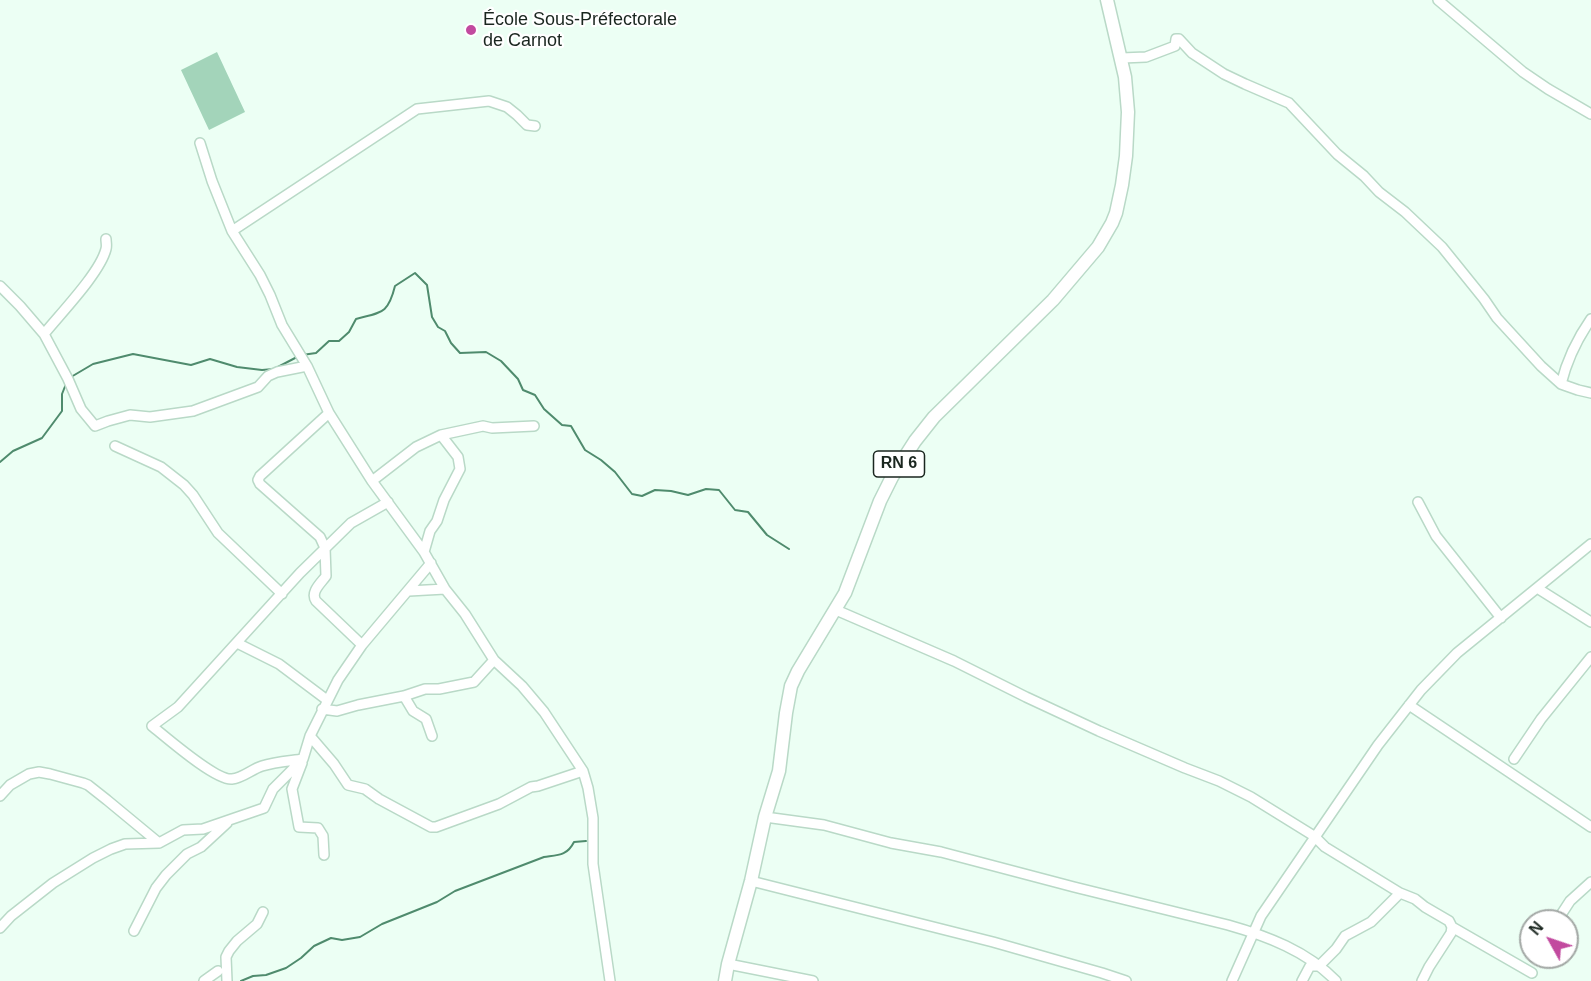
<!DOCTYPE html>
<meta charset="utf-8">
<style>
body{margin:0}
#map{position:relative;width:1591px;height:981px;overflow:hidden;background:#ecfff4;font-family:Arial,sans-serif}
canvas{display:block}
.north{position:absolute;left:1519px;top:909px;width:60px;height:60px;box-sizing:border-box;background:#fff;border:2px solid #a3a8a5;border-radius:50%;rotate:310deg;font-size:16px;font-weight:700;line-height:24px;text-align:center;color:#1a261f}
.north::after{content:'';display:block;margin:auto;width:21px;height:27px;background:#c24a9f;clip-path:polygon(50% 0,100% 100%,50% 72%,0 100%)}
</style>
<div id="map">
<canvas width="1591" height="981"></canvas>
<div class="north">N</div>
</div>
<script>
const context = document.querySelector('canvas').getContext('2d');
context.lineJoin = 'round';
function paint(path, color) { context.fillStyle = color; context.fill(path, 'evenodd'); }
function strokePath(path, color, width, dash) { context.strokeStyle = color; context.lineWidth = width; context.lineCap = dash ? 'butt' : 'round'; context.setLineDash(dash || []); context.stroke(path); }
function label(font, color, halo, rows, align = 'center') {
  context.font = font + ' Arial,sans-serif'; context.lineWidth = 4.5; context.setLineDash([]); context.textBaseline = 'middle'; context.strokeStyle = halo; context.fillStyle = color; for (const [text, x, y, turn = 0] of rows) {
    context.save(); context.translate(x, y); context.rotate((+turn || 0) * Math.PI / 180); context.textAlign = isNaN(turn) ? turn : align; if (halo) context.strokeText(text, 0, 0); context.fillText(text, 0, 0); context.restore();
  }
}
paint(new Path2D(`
 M217,52L245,112L209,130L181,70Z`), '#a3d4ba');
strokePath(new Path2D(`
 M302,355L316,353L329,341H339L349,332L356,319C382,312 388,314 395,286L415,273L427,285L432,317L438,327L445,331L451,343L460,353L486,352L501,361L518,379L523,390L535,395L544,409L562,425L571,426L585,450L601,460L615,472L632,494L642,496L655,490L671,491L688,495L706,489L719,490L735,510L748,512L767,535L789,549
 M71,377L93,364L133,354L191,365L210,359L237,367L262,370L274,369L297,357
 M0,462L13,451L42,438L62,411V394L66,384
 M241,981L253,976L266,975L286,968L301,958L314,946L331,938L342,940L360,937L382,924L437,902L455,891L544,857C558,855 567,856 574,842L586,841`), '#4f8b6d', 2);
const minor = new Path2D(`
 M1438,0L1523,72L1548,89L1591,114
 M1122,58L1146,57L1175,46L1176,39H1179L1192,53L1224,74L1245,84L1289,103L1337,154L1364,176L1379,192L1405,212L1442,247L1484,299L1497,318L1541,366L1561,384L1578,390L1591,393
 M200,143L212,181L232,231L260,275L270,295L282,325L307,366L329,413L372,481L424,552L445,589L465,614L494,660L522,686L544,712L583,771L588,788L593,818V864L610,981
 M232,231L417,109L489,101L507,107L517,115L527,125L535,126
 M0,286L20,306L44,334L68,379L81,409L95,426L108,421L130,415L150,417L193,411L258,387L268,376L277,372L307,366
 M44,334C60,314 100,273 106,249C107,246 106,242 106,239
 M1561,384C1567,360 1577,339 1591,319
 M329,413L260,476L258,480L260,484L320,537L325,548L326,576C321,583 310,592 316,601L362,645
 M115,446L161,467L184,485L193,495L218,533L282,594
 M372,481L416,447L441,435L483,426L492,428L534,426
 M1418,502L1436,536L1501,618
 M424,552L430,531L437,521L444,500L460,469L458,457L441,435
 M1537,588L1591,622
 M409,591L445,589
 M836,610L954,661L1026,697L1099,731L1185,768L1219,781L1251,797L1314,836L1325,847L1400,893L1415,899L1425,907L1449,921L1452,927L1451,933L1429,967L1422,981
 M237,643L279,664L327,700
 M404,696L413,711L426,719L432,736
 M1409,705L1591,827
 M322,709L337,711L358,705L404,696L425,689H439L474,682L494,660
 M310,736L334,764L348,785L365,789L379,799L431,827H436L499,804L531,787L538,786L583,771
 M303,759C290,761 275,762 262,766C252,769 243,778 232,779C216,781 167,738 152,726L178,707L300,573L351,523L388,502
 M1514,759L1541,719L1591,657
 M302,763L292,789L299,827L318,828L323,836L324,855
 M0,796L10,785L29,774L39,772L50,774L83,783L88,785L107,800L159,843
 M765,817L824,825L891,843L941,852L1074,887L1228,925C1267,936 1307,951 1336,981
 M751,881L993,942L1102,973L1126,981
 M1557,921L1570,901L1591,882
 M1452,927L1532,973
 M0,928L11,916L53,883L93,858L111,849L125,844L159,843L183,830L203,829L264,808L273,789L303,759L310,736L338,680L362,645L431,563
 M134,931L156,888L166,875L187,854L201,847L227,823
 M728,964L813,981
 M204,981L218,971
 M227,981L226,957L229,951L237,941L257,924L263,912
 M1232,981L1261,916L1378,745L1421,690L1457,653L1591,544
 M1302,981L1310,966H1319L1336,949L1345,936L1371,922L1400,893`);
const major = new Path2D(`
 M725,981L728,964L751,881L765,817L779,771L786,713L791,686L798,671L845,593L880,501L892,477L915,441L934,417L1053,300L1098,247L1112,223L1116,213L1122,185L1126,156L1128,112L1125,77L1107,0`);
strokePath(minor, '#b9d9c7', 12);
strokePath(major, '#b9d9c7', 15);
strokePath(minor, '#fff', 9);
strokePath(major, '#fff', 12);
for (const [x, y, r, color] of [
 [471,30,6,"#c24a9f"]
]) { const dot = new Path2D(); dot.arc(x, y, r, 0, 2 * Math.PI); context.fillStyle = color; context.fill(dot); strokePath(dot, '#fff', 2); }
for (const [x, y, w] of [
 [899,464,51]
]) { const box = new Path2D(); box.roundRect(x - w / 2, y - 13, w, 26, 4.5); context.fillStyle = '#fff'; context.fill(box); strokePath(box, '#1a261f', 1.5); }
label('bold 16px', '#1a261f', null, [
 ["RN 6",899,464]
]);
label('18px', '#1a261f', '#fff', [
 ["École Sous-Préfectorale",483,20],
 ["de Carnot",483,41]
], 'left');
</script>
